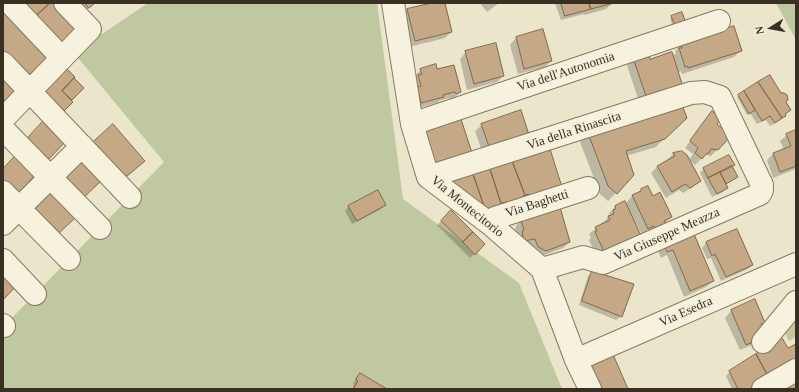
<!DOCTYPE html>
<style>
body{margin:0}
#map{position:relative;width:799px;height:392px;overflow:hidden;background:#ebe5cb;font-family:"Times New Roman",serif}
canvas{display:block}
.frame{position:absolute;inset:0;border:4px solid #393023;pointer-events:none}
.north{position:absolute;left:751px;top:8px;width:40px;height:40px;-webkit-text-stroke:3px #f3efda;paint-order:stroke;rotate:259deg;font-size:11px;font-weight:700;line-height:16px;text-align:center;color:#393023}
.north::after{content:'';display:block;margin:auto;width:14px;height:18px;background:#393023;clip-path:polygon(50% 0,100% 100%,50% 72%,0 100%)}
</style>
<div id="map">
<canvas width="799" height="392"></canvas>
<div class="frame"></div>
<div class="north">N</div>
</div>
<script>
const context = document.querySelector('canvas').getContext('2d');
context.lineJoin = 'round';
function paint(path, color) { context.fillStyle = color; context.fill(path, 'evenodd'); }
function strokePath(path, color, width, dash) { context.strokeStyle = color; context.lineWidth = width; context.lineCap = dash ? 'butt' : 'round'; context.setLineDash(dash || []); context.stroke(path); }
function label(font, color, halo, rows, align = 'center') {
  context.font = font + ' "Times New Roman",serif'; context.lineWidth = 3; context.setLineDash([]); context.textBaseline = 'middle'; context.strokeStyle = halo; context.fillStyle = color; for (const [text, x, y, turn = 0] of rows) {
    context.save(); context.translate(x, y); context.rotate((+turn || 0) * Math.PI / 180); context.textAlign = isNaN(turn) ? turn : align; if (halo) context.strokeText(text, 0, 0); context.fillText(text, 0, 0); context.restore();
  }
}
paint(new Path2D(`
 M148,3H377L403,199L519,283L562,389H3V327L164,162L74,53Z
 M776,3H796V40Z
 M796,316V337L789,341L783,330Z`), '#bfc8a0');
paint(new Path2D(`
 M73,3H94L82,14Z
 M437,3H444L451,32L445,38L409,47L401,16L408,10Z
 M480,3H499L487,12Z
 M555,3H613L606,9L585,15L584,14L561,20Z
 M681,13L675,32L670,19L672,17Z
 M543,31L551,61L545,67L518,74L510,45L516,38Z
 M681,45L740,51L734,57L682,74L681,71L678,73L640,105L627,65L634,59L650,60L672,57L676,53L675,51Z
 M466,52L503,76L497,82L467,90L460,59Z
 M421,70H437L460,92L454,98L450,100L449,98L439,101L436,103L415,109L414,76Z
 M769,76L789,110L781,120L770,126L766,120L757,124L750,113L747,115L737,97Z
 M520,111L484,157L475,131L482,125Z
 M712,113L716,125L730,136L711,156L705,155L695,165L689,160L693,154L685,148L706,119Z
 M685,117L656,147L626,156L633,175L608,201L600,194L580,142L588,134Z
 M796,131V169L773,178L767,160L773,154L784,150L780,141L787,135Z
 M550,150L561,187L501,209L489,170Z
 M679,152L699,181L693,187L683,193L679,190L666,198L651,173L657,167L668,161L667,160L673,154Z
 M731,166L737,177L725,184L727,187L723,192L712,197L700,173L704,169Z
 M641,190L652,197L671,217L658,230L642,235L636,223L634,224L598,260L589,240L591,238L589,234L607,219V218L610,215L609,213L615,207L625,204L632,196L638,193Z
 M385,205L381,209L352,224L345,211L349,206Z
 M451,212L484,244L470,258L437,225Z
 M522,219L569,242L563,248L539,257L517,237L515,229L516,227V226Z
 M737,230L752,265L748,269L721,281L711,258L707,259L702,248L706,243Z
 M663,242L713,281L706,287L684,297L667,255L661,258L657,249Z
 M593,272L621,316L616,320L579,305L588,276Z
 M754,301L764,322L761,326L759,342L740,350L725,318L731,311Z
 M796,345V358L752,389H732L726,376L730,372L788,349Z
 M360,374L385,389H352L354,385L353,384L356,378Z`), '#0003');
const building = new Path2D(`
 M24,3H50L36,16Z
 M50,3H57L79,26L61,44L36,16Z
 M85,3H95L89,8Z
 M432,3H445L452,32L415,41L407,9Z
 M561,3H589L591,9L565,16Z
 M589,3H614L591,9Z
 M7,10L50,56L25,79L3,54V14Z
 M682,12L687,26L677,30L671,16Z
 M734,26L742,51L688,68L687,66L685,67L679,48H682L681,44Z
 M543,29L552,61L524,69L516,37Z
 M496,43L504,76L474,84L465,51Z
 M672,52L683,87L647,99L633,58L648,53L650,59Z
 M436,64L437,69L454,65L461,92L456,94L455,92L443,95L444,97L421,103L417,87L421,86L418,75L422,74L420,69Z
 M63,65L75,77L62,91L73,102L61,114L38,91Z
 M3,74L21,91L3,108Z
 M770,75L781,93H784L787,95L788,100L786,102L791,110L785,114L786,116L782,118L758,82Z
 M74,78L84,88L72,100L62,91Z
 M758,82L782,118L775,123L770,116L762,121L744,91Z
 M744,91L755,110L749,114L738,95Z
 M681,102L687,118L665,139L626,151L634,175L617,194L608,186L588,133Z
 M521,110L530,138L491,152L481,124Z
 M712,111L721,118L717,124L731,136L718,150L711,149L709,153L706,154L702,159L695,153L698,148L690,141Z
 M459,113L474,159L430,172L416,126Z
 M47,117L69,138L46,162L25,141Z
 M113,124L145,161L121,181L90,145Z
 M796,130V166L780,172L773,153L791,146L786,134Z
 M550,149L562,187L530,197L529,194L525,195L512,161Z
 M682,151L687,155L701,181L690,188L685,184L672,192L657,166L675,156L673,153Z
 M16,155L36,174L16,196L3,183V169Z
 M81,155L103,179L80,201L58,177Z
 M729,155L735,165L708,178L703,168Z
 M512,161L525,195L523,196V199L507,204V202L501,203L490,169Z
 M732,166L738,177L726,184L720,172Z
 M490,169L502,207L486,212L473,174Z
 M720,172L728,188L717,194L708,178Z
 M473,174L486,212L442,185Z
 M49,185L78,215L55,237L27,208Z
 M648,186L653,196L660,192L672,217L664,221L666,224L656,229L654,226L648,229L632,195L641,191V189Z
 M378,190L386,205L357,221L348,206Z
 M625,201L643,240L605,254L595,232L597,231L595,227L610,220L608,216L614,214L613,210L616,209L615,206Z
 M560,207L570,242L546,251L538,247L535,239L524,241L522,231L524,230L521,221H522V218Z
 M451,210L473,232L463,242L441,221Z
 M737,229L753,265L726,277L715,254L712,256L706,242Z
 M473,232L485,244L475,255L463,242Z
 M694,234L714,281L690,291L673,250L667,252L663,242Z
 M3,267L19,283L3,300Z
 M592,271L634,284L622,317L582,301Z
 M755,299L765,323L761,324L767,336L746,345L731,310Z
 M782,338L788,348L796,344V360L769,378L756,354Z
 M612,352L628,389H594L583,366Z
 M756,354L769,378L751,389H738L729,371Z
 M360,373L387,389H353L358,381L356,380Z
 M796,382V389H784Z`);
paint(building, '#c5a885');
strokePath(building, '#836749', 1);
const minor = new Path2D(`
 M10,3L62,58
 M393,3L412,124L428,177L490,224L542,269L576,360L590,389
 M3,63L130,197
 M3,119L90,29L65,3
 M412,124L719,21
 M3,129L100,228
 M428,177L691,93L705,92L720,97L762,185V190L760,194L603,263L583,257L542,269
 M3,192L69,259
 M3,224L82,146
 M490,224L495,218L588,188
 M3,260L35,294
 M3,325L4,326
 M763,342L796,302
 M576,360L796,264
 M763,389L796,370`);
strokePath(minor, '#867961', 24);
strokePath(minor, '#f6f2de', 22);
label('13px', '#393023', '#f3efda', [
 ["Via dell'Autonomia",566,72,-18],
 ["Via della Rinascita",574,131,-18],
 ["Via Baghetti",537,204,-18],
 ["Via Montecitorio",467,207,39],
 ["Via Giuseppe Meazza",667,235,-24],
 ["Via Esedra",686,312,-24]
]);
</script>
